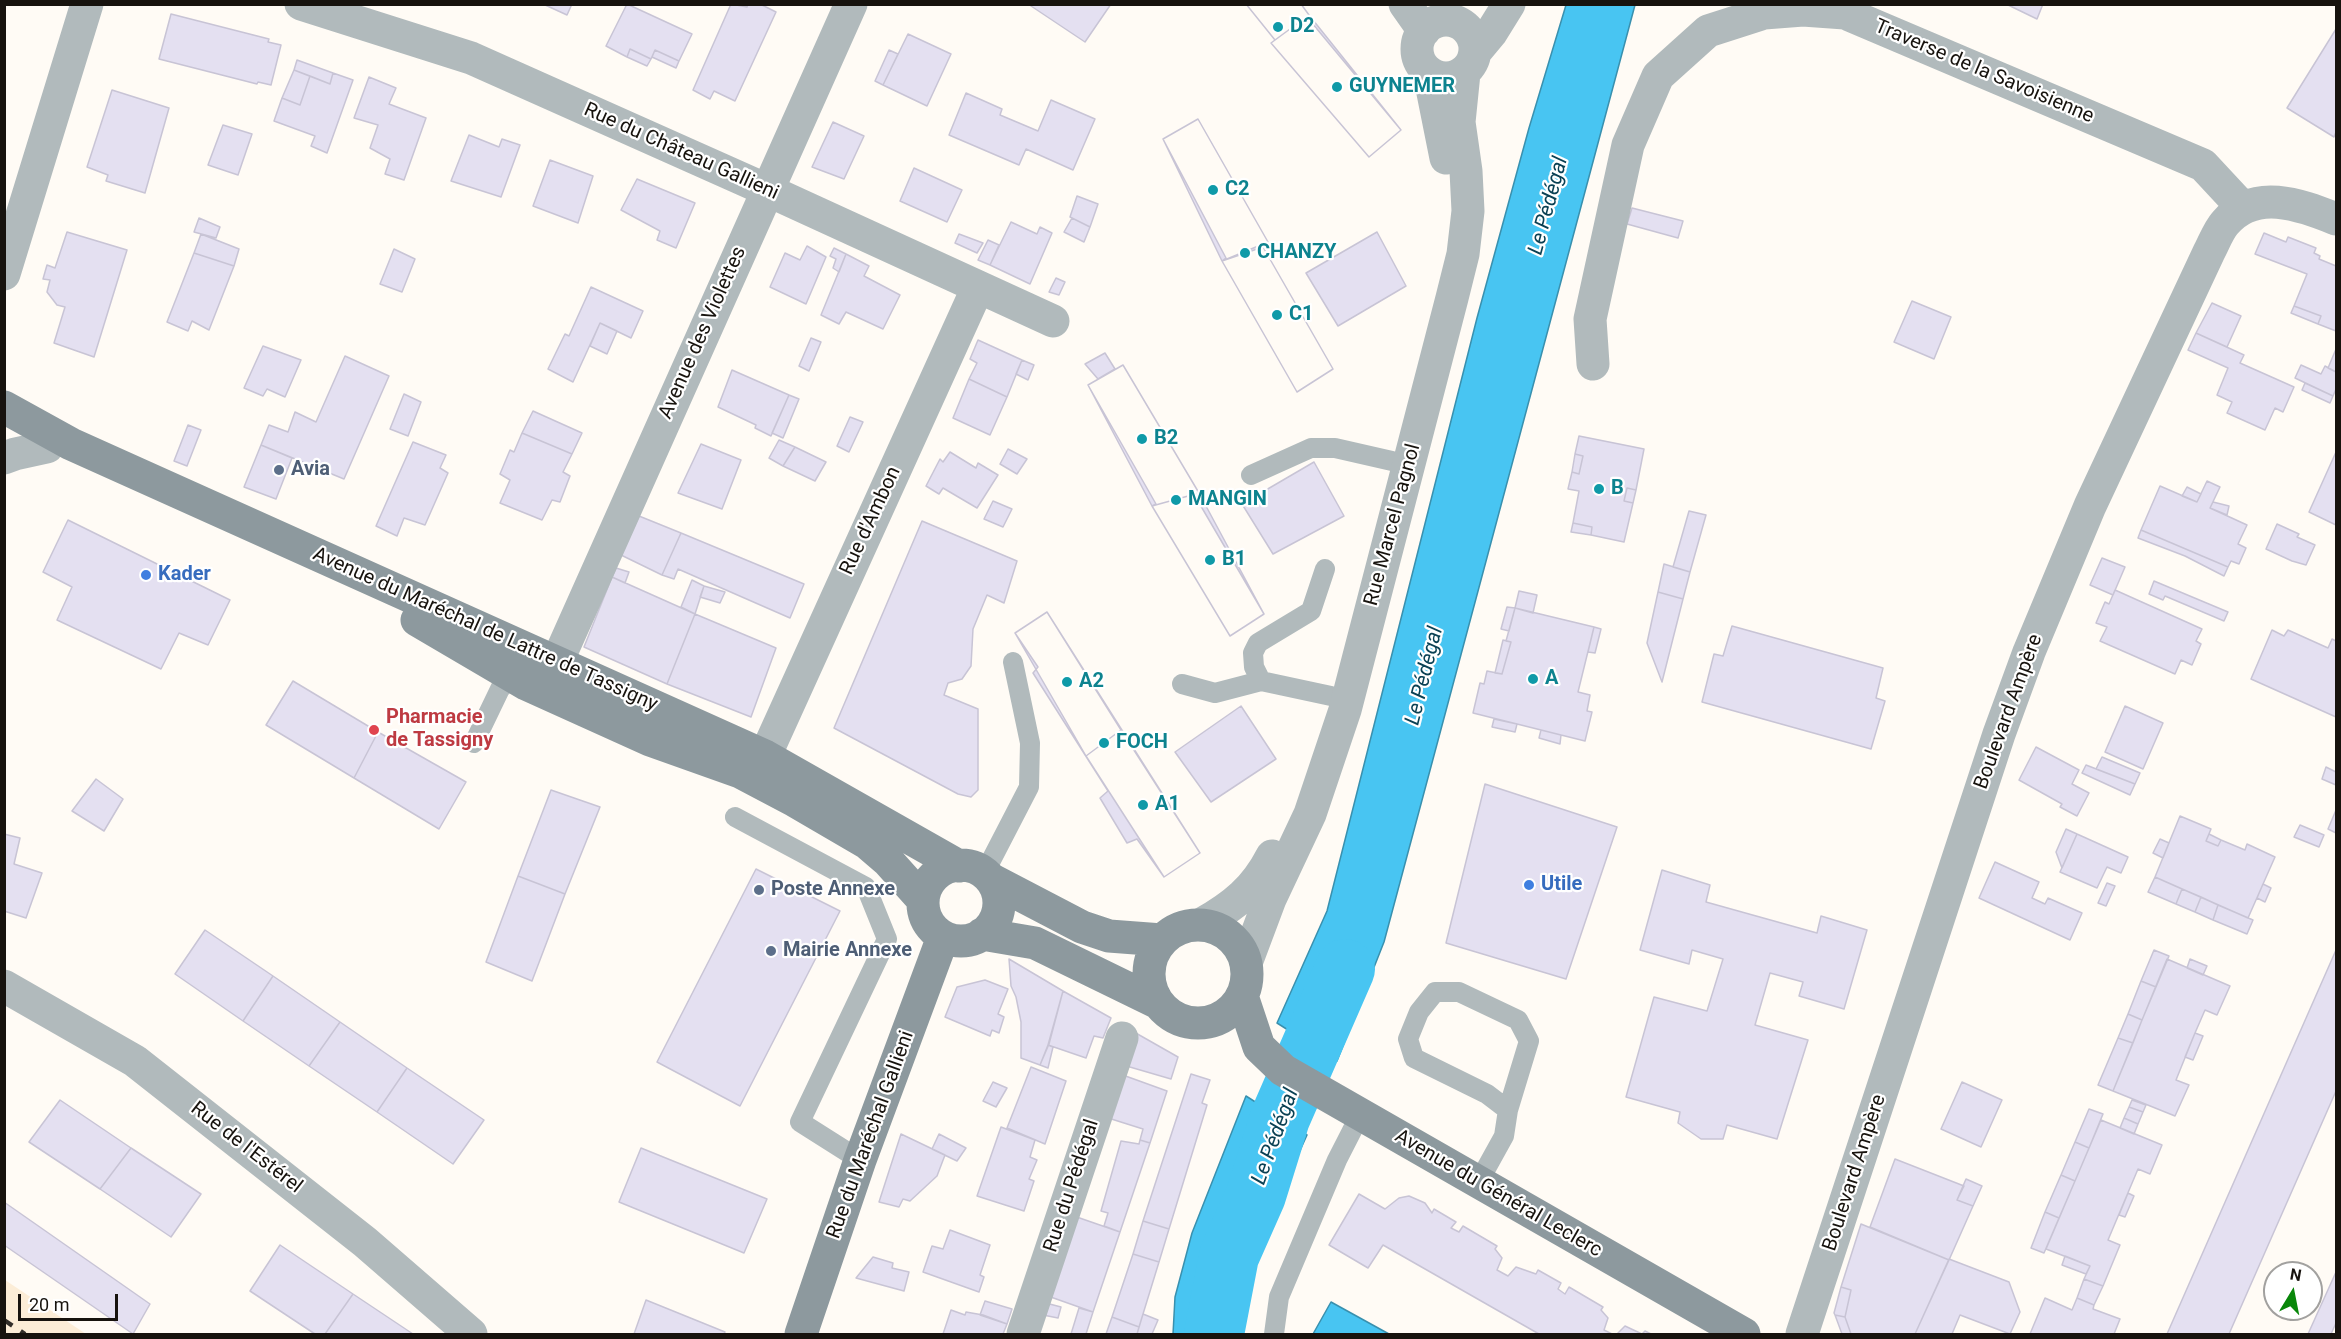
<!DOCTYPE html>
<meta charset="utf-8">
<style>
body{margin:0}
#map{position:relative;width:2341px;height:1339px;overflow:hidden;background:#fffbf5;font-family:Roboto,sans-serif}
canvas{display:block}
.frame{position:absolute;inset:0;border:6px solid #17130e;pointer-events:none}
.north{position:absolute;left:2263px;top:1261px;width:60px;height:60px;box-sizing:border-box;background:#fff;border:2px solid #a2a19f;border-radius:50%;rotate:10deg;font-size:16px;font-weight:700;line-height:24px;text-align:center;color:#17130e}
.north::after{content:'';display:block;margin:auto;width:21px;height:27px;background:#09870a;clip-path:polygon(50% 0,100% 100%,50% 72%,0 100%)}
.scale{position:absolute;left:18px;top:1294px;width:100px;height:27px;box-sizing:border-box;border:3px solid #17130e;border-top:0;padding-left:8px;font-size:18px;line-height:21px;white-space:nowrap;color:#17130e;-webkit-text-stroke:4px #fff;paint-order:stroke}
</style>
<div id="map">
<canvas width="2341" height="1339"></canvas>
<div class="frame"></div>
<div class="north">N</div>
<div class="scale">20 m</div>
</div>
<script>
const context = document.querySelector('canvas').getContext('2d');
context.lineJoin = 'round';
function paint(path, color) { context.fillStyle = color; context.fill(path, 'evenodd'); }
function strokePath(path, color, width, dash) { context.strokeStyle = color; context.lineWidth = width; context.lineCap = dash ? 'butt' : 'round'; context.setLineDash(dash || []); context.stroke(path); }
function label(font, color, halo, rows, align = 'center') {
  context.font = font + ' Roboto,sans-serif'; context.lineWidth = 4.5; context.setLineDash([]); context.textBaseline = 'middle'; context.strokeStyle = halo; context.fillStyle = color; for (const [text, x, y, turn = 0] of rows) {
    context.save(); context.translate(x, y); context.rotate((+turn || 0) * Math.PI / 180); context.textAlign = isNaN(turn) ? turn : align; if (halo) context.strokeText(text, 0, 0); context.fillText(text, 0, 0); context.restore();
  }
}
paint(new Path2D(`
 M4,1280H5L86,1334H5Z`), '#fcedd7');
const water = new Path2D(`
 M1566,5H1635L1384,942L1337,1061L1277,1023L1327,911L1477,318L1529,128Z
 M1246,1096L1307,1135C1278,1200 1246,1262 1241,1334H1173L1175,1297L1192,1233Z
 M1331,1302L1389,1334H1313Z`);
paint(water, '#48c5f2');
strokePath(water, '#3990ae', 1.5);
strokePath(new Path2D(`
 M1214,1334L1229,1256L1256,1195L1280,1118L1345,969`), '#48c5f2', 60);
const building = new Path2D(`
 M543,4H572L567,15Z
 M627,4L692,34L679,61L655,50L651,59L630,49L627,57L606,46Z
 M731,4L747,7L748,4H760L776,12L735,101L714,91L710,99L693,90Z
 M1028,4H1111L1085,42Z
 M1246,4H1301L1309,15L1307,17L1401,130L1369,157L1271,43L1275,40Z
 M1246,4H1301L1309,15L1275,40Z
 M2006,4H2043L2037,19Z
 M171,14L269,39L268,42L281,45L271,85L258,82L257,84L159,59Z
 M1309,15L1401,130L1369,157L1271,43Z
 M2336,29V132L2334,137L2287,108Z
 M908,34L951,54L927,106L883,85Z
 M630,49L651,59L647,66L627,57Z
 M655,50L679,61L676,68L652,57Z
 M889,50L898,54L883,85L875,81Z
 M297,60L333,73L330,84L294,70Z
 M294,70L310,76L300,105L282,98Z
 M333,73L353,80L327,153L311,146L315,136L274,121L282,98L300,105L310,76L330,84Z
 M369,77L396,88L389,104L426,118L404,180L385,174L390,159L370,148L378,125L354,118Z
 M112,90L169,108L145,193L106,181L108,175L87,167Z
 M966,93L1002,109L1000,115L1038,131L1051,100L1095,119L1073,170L1026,149L1019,165L949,135Z
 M1198,119L1268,242L1263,247L1333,369L1297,392L1222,261L1226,258L1163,139Z
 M1198,119L1268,242L1222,261L1163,139Z
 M833,122L864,136L844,179L812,167Z
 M223,125L252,134L238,175L208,165Z
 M469,135L499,147L502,139L520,145L501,197L451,181Z
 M550,160L593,176L578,223L533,206Z
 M914,168L962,190L947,222L900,201Z
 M637,179L695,203L676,248L657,240L660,231L621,210Z
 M1077,196L1098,204L1090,227L1070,217Z
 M1632,208L1683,221L1678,238L1627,224Z
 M199,218L220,227L216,238L194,232Z
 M1072,218L1090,227L1084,242L1064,232Z
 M1011,222L1037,234L1040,227L1052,233L1030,284L990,265Z
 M67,232L127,250L94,357L54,343L65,307L57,305L47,292L50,280L43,279L47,265L55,268Z
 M1377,232L1406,286L1338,326L1306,273Z
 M2264,233L2286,242L2288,237L2316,248L2314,253L2320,256L2319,259L2336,266V331L2318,324L2321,316L2294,306L2307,274L2255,254Z
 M201,234L239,249L234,266L194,253Z
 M959,234L983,243L977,253L955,243Z
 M988,240L999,245L990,265L978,260Z
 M807,246L826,257L806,304L770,287L785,253L800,260Z
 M1263,247L1333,369L1297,392L1222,261Z
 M834,248L846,254L839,272L833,268L836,259L830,256Z
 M394,249L415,259L402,292L380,284Z
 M194,253L234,266L209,330L192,321L188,331L167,322Z
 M846,254L869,266L864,276L900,295L883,329L846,312L839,324L821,315Z
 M1056,278L1065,282L1059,295L1049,292Z
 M591,287L643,311L631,338L600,323L573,382L548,369L565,334L569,336Z
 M1912,301L1951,317L1934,359L1894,342Z
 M2212,303L2241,316L2227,347L2196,333Z
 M2294,306L2321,316L2318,324L2291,313Z
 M600,323L617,331L607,354L590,346Z
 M2196,333L2244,355L2240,363L2294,387L2283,412L2275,408L2265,430L2227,413L2232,402L2217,395L2228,368L2188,350Z
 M811,338L821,342L809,371L799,366Z
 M978,340L1022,360L1007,397L969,379L977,363L970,359Z
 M263,346L301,360L285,397L267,389L263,396L244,388Z
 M2336,349V372L2328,368Z
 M1105,353L1115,369L1098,379L1085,364Z
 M345,356L389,376L344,479L261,445L269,425L288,432L295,412L316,422Z
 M1022,360L1034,365L1028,380L1016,374Z
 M1123,365L1199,493L1195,496L1264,614L1230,636L1152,506L1156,504L1088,385Z
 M1123,365L1199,493L1152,506L1088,385Z
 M2301,365L2321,374L2325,366L2336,372V389L2333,396L2295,378Z
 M732,370L789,395L771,436L755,428L756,425L718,407Z
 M969,379L1007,397L990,435L953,418Z
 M2305,383L2333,396L2330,403L2302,390Z
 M404,394L421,402L408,436L390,429Z
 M789,395L799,399L783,438L772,433Z
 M533,411L582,433L572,454L522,433Z
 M850,417L863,422L849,452L837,446Z
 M188,425L201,430L187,466L174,461Z
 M522,433L572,454L563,472L570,476L560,502L552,500L542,520L500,503L510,480L500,474L510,450L514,452Z
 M1579,436L1644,449L1636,490L1627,488L1624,501L1633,503L1624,542L1591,535L1592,527L1573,523L1579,491L1568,489L1572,472L1579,474L1583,456L1575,454Z
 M779,440L795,447L783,466L769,458Z
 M413,442L446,455L440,468L448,473L425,525L404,518L397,536L376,526Z
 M701,444L741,460L722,509L678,493Z
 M261,445L292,458L276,499L244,487Z
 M795,447L826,462L815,481L783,466Z
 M1008,449L1027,459L1017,474L1000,464Z
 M950,452L976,468L978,463L998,475L977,508L943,488L939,494L926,486L940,459L943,462Z
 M2336,452V525L2309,512Z
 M1575,454L1583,456L1579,474L1572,472Z
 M1314,462L1344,516L1273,554L1242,504Z
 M2207,481L2220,487L2210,508L2247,525L2238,544L2246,548L2239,564L2231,561L2228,567L2141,530L2160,486L2197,502Z
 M2187,487L2201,494L2197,502L2182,496Z
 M1627,488L1636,490L1633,503L1624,501Z
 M1199,493L1264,614L1230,636L1152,506Z
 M993,501L1012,509L1003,527L984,519Z
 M2213,502L2229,506L2227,515L2210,508Z
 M1689,511L1706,515L1690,572L1673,567Z
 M639,516L681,533L662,575L621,555Z
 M68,520L230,600L208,645L179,633L161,669L57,620L72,587L43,572Z
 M922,521L1017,561L1004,603L987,595L973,629L971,666L962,679L948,683L944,695L978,709V790L971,797L958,794L834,728Z
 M1573,523L1592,527L1591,535L1571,532Z
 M2277,524L2299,534L2297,537L2315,545L2306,565L2292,561L2266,549Z
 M2141,530L2228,567L2224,576L2185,556L2138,538Z
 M681,533L804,584L790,618L678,569L674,579L662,575Z
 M2102,558L2125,567L2113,595L2090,585Z
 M1664,564L1690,572L1683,599L1658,592Z
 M616,568L629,572L625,583L612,577Z
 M612,577L695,614L667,684L584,647Z
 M692,580L704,586L695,614L681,607Z
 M2154,581L2228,612L2224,621L2165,596L2163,600L2149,594Z
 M704,586L725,592L720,603L700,597Z
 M2115,590L2202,629L2196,641L2201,644L2192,665L2181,660L2175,674L2100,641L2107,627L2096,623L2105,602L2109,604Z
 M1519,591L1537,595L1533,613L1515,608Z
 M1658,592L1683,599L1662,682L1647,643Z
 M1507,607L1515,608L1509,631L1501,629Z
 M1515,608L1594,627L1578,692L1590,695L1587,711L1592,712L1585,741L1473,713L1480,683L1484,684L1487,671L1502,674L1511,642L1506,641Z
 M1047,612L1200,853L1164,877L1137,839L1127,843L1100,798L1108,791L1033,673L1038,667L1015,633Z
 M1047,612L1121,730L1086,756L1015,633Z
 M695,614L776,648L751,717L667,684Z
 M1732,626L1883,668L1876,698L1885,701L1871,749L1702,702L1714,654L1723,656Z
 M1594,627L1601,629L1595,653L1588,652Z
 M2272,630L2284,636L2288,630L2328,648L2332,639L2336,641V717L2251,679Z
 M1503,640L1511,642L1502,674L1495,673Z
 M293,681L378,732L354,778L266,725Z
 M1241,706L1276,759L1211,802L1175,752Z
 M2125,706L2163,723L2143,769L2105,752Z
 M1494,719L1517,724L1515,732L1492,727Z
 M1121,730L1200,853L1164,877L1086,756Z
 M1541,730L1561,735L1560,744L1539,738Z
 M378,732L466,782L439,829L354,778Z
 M2036,747L2079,770L2072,784L2089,793L2077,816L2060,807L2062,804L2019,780Z
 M2102,757L2140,773L2135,784L2096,769Z
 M2086,765L2135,784L2130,795L2082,773Z
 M2326,767L2336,772V785L2322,779Z
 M96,779L123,799L104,831L72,811Z
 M1485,784L1617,827L1566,979L1446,943Z
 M551,790L600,807L565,894L518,876Z
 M2336,810V833L2328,829Z
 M2180,816L2211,829L2206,841L2218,846L2221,840L2245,850L2247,844L2275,857L2248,918L2155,877Z
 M2300,825L2324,835L2319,847L2294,837Z
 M2066,829L2077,834L2062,868L2056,852Z
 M4,834L20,838L14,864L42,873L26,918L4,911Z
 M2077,834L2128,857L2121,873L2107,867L2097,888L2060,872Z
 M2209,834L2221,840L2218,846L2206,841Z
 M2160,839L2169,843L2163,858L2153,853Z
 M1995,862L2039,882L2032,898L2045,904L2048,898L2082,913L2070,940L1979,898Z
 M756,869L840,911L740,1106L657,1062Z
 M1662,870L1710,885L1706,902L1817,933L1821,916L1867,930L1844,1009L1799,996L1803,982L1770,973L1755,1025L1808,1040L1777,1139L1727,1125L1723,1139H1701L1678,1123L1680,1112L1626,1097L1654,997L1707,1011L1723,959L1692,950L1689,964L1640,950Z
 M518,876L565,894L532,981L486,962Z
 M2155,877L2182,889L2176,904L2148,892Z
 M2107,883L2115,886L2106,906L2098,903Z
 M2263,884L2271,888L2265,902L2257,898Z
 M2182,889L2201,897L2195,912L2176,904Z
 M2201,897L2218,905L2213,920L2195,912Z
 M2218,905L2253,920L2247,934L2213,920Z
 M205,930L273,976L243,1021L175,974Z
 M2154,950L2169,956L2156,987L2141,981Z
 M2336,950V1091L2229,1334H2167Z
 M1009,959L1063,991L1049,1044L1040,1065L1021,1058V1022L1016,997L1011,986Z
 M2167,959L2230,986L2217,1015L2205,1010L2195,1033L2176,1080L2189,1085L2175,1116L2113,1091Z
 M2190,959L2207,966L2203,975L2187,968Z
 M273,976L340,1022L309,1066L243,1021Z
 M985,980L1008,989L998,1014L1004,1017L999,1033L992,1030L990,1036L945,1017L957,987Z
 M2141,981L2156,987L2142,1020L2128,1014Z
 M1063,991L1111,1018L1103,1038L1094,1036L1086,1058L1048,1045Z
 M2128,1014L2142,1020L2133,1043L2118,1038Z
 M340,1022L407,1068L377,1112L309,1066Z
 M1134,1032L1178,1057L1171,1079L1123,1065Z
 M2195,1033L2203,1036L2193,1060L2185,1057Z
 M2118,1038L2133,1043L2113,1091L2098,1085Z
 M1048,1045L1053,1047L1048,1068L1040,1065Z
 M1031,1067L1066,1081L1045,1144L1007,1128Z
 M407,1068L484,1120L453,1164L377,1112Z
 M1120,1074L1167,1091L1150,1143L1140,1140L1143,1129L1105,1117Z
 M1191,1074L1210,1080L1202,1103L1207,1105L1169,1229L1143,1221Z
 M993,1082L1007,1088L996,1107L983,1101Z
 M1962,1082L2002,1100L1981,1147L1941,1129Z
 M60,1100L131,1148L100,1189L29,1142Z
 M2132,1100L2146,1105L2143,1112L2129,1107Z
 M2129,1107L2143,1112L2138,1124L2124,1118Z
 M2089,1109L2103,1114L2089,1148L2075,1142Z
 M2124,1118L2138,1124L2134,1134L2120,1128Z
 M2101,1120L2162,1145L2150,1174L2138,1169L2108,1240L2120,1245L2103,1286L2084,1279L2090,1266L2046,1249Z
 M1001,1127L1035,1140L1030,1157L1037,1160L1029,1179L1034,1181L1024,1211L977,1196Z
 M901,1134L945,1155L937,1176L910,1201L903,1199L899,1207L879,1202Z
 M939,1134L966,1148L957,1161L932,1149Z
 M1140,1140L1150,1143L1120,1232L1104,1226L1108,1213L1101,1211L1121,1141L1139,1144Z
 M2075,1142L2089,1148L2075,1181L2061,1175Z
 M131,1148L201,1194L171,1237L100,1189Z
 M641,1148L767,1199L744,1253L619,1202Z
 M1895,1159L1964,1186L1957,1200L1973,1206L1949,1260L1870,1227Z
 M2061,1175L2075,1181L2059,1218L2045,1212Z
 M1966,1179L1982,1186L1973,1206L1957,1200Z
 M2128,1193L2134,1196L2125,1217L2119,1215Z
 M1359,1194L1385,1209L1399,1198L1409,1196L1425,1203L1432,1213L1434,1209L1456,1222L1451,1228L1459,1232L1463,1226L1497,1246L1495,1249L1502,1258L1497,1270L1508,1276L1516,1267L1536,1274L1538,1270L1561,1283L1558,1289L1565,1294L1569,1287L1603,1307L1601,1310L1608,1318L1604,1330L1612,1334H1539L1383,1245L1368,1268L1329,1245Z
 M4,1202L150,1304L133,1334L4,1245Z
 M2045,1212L2059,1218L2044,1253L2031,1248Z
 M1071,1215L1120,1232L1093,1312L1045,1295Z
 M1143,1221L1169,1229L1159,1262L1133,1254Z
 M1861,1224L1949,1260L1915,1334H1851L1845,1317L1851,1290L1841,1287Z
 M950,1230L990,1245L980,1275L984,1277L979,1292L923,1272L932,1246L943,1249Z
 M280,1245L353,1294L325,1334H315L250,1291Z
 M1133,1254L1159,1262L1139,1327L1112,1317Z
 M2065,1256L2090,1266L2086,1274L2062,1265Z
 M873,1257L893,1263L892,1268L909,1272L904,1291L856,1278Z
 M1949,1259L2009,1282L2020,1312L2010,1334L1960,1315L1952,1334H1915Z
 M2336,1272V1323L2331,1334H2308Z
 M2084,1279L2103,1286L2094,1305L2077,1298Z
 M1841,1287L1851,1290L1845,1317L1835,1315L1834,1313Z
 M353,1294L413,1334H325Z
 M2045,1298L2072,1310L2077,1298L2094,1305L2093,1309L2120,1319L2114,1334H2030Z
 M646,1300L725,1332L724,1334H634Z
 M985,1301L1012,1309L1007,1324L980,1315Z
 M1042,1302L1061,1307L1058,1318L1038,1314Z
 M1079,1308L1093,1312L1086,1334H1071Z
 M951,1310L965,1315L966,1312L983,1315L1007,1324L1003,1334H943Z
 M1143,1314L1158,1320L1152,1334H1137Z
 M1835,1315L1845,1317L1851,1334H1842Z
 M1112,1317L1139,1327L1137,1334H1106Z
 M1625,1326L1642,1334L1645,1331L1651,1334H1617Z`);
paint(building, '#e4e0f1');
strokePath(building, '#c8c4d5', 1.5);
strokePath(new Path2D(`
 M1251,475L1311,448H1335L1392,461
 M1261,681L1254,667L1253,653L1258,643L1311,611L1325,569
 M1182,684L1215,693L1261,681L1331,696
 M474,743L500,689L518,669
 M735,817L866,887L887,939L800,1122L860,1160
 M984,874L1029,787L1030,743L1013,662
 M1478,1183L1504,1136L1508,1110L1487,1094L1414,1058L1408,1039L1419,1012L1435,992H1459L1518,1020L1529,1041L1508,1110
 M1274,1334L1279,1297L1337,1160L1360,1115`), '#b1babc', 20);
strokePath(new Path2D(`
 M301,4L471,58L767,190L1053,321
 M1405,4L1424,31
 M1417 49a29 29 0 1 1 58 0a29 29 0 1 1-58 0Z
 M1476,51L1491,33L1509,4
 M1429,73L1446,158
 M4,274L87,4
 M1593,364L1590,319L1628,145L1658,76L1708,31L1764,13L1803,10L1845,13L2203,165L2243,208
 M4,458L15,454L47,447
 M557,662L851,4
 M765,756L978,287
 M1202,924C1234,906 1255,889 1272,856
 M1246,963L1270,899L1310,814L1345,710L1452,298L1463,254L1468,211L1466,171L1459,122L1464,73
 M4,986L135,1061L365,1242L471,1334
 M1023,1334L1122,1038
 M1802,1334L1999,734L2029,652L2090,506L2209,252C2214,243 2218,231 2225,223C2255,187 2300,205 2336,219`), '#b1babc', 33);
strokePath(new Path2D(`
 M4,407L71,444L765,756L959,866
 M417,620L526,684L650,740L740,772L795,801L867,843L888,861L923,900
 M923 903a38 38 0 1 1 76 0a38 38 0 1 1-76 0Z
 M992,880L1082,927L1109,936L1162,940
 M1149 974a49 49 0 1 1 98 0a49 49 0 1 1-98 0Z
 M982,934L1035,943L1156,1002
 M1242,996L1259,1047L1283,1070L1744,1334
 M801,1334L860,1160L943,937`), '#8d999e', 33);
strokePath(new Path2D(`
 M4,1320L25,1334`), '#322e29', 4.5, [10, 10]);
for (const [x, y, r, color] of [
 [1278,27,6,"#0f9aa8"],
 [1337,87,6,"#0f9aa8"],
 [1213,190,6,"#0f9aa8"],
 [1245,253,6,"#0f9aa8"],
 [1277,315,6,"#0f9aa8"],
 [1142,439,6,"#0f9aa8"],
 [279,470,6,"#5c6f8a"],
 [1599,489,6,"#0f9aa8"],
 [1176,500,6,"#0f9aa8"],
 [1210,560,6,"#0f9aa8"],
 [146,575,6,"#3f7fe0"],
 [1533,679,6,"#0f9aa8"],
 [1067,682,6,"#0f9aa8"],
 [374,730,6,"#e0444e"],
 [1104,743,6,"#0f9aa8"],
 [1143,805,6,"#0f9aa8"],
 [1529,885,6,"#3f7fe0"],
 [759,890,6,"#5c6f8a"],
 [771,951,6,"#5c6f8a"]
]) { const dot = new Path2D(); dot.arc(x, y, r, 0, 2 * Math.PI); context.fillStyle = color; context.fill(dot); strokePath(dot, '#fff', 2); }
label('bold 20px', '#0d838f', '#fff', [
 ["D2",1290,27],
 ["GUYNEMER",1349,87],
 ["C2",1225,190],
 ["CHANZY",1257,253],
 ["C1",1289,315],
 ["B2",1154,439],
 ["B",1611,489],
 ["MANGIN",1188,500],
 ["B1",1222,560],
 ["A",1545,679],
 ["A2",1079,682],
 ["FOCH",1116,743],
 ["A1",1155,805]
], 'left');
label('20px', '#17130e', '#fff', [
 ["Traverse de la Savoisienne",1984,72,23],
 ["Rue du Château Gallieni",681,152,24],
 ["Avenue des Violettes",703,333,-66],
 ["Rue d'Ambon",871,521,-65],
 ["Rue Marcel Pagnol",1393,525,-75],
 ["Avenue du Maréchal de Lattre de Tassigny",485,630,24],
 ["Boulevard Ampère",2009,712,-70],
 ["Rue du Maréchal Gallieni",871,1135,-70],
 ["Rue de l'Estérel",246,1148,38],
 ["Boulevard Ampère",1855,1173,-72],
 ["Rue du Pédégal",1072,1186,-72],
 ["Avenue du Général Leclerc",1498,1194,30]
]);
label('bold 20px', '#4e5e75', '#fff', [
 ["Avia",291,470],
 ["Poste Annexe",771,890],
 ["Mairie Annexe",783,951]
], 'left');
label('bold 20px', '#366cbe', '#fff', [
 ["Kader",158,575],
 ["Utile",1541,885]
], 'left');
label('bold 20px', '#be3a42', '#fff', [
 ["Pharmacie",386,718],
 ["de Tassigny",386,741]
], 'left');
label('italic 21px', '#0a4154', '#fff', [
 ["Le Pédégal",1549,206,-75],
 ["Le Pédégal",1425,676,-76],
 ["Le Pédégal",1276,1137,-70]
]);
</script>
